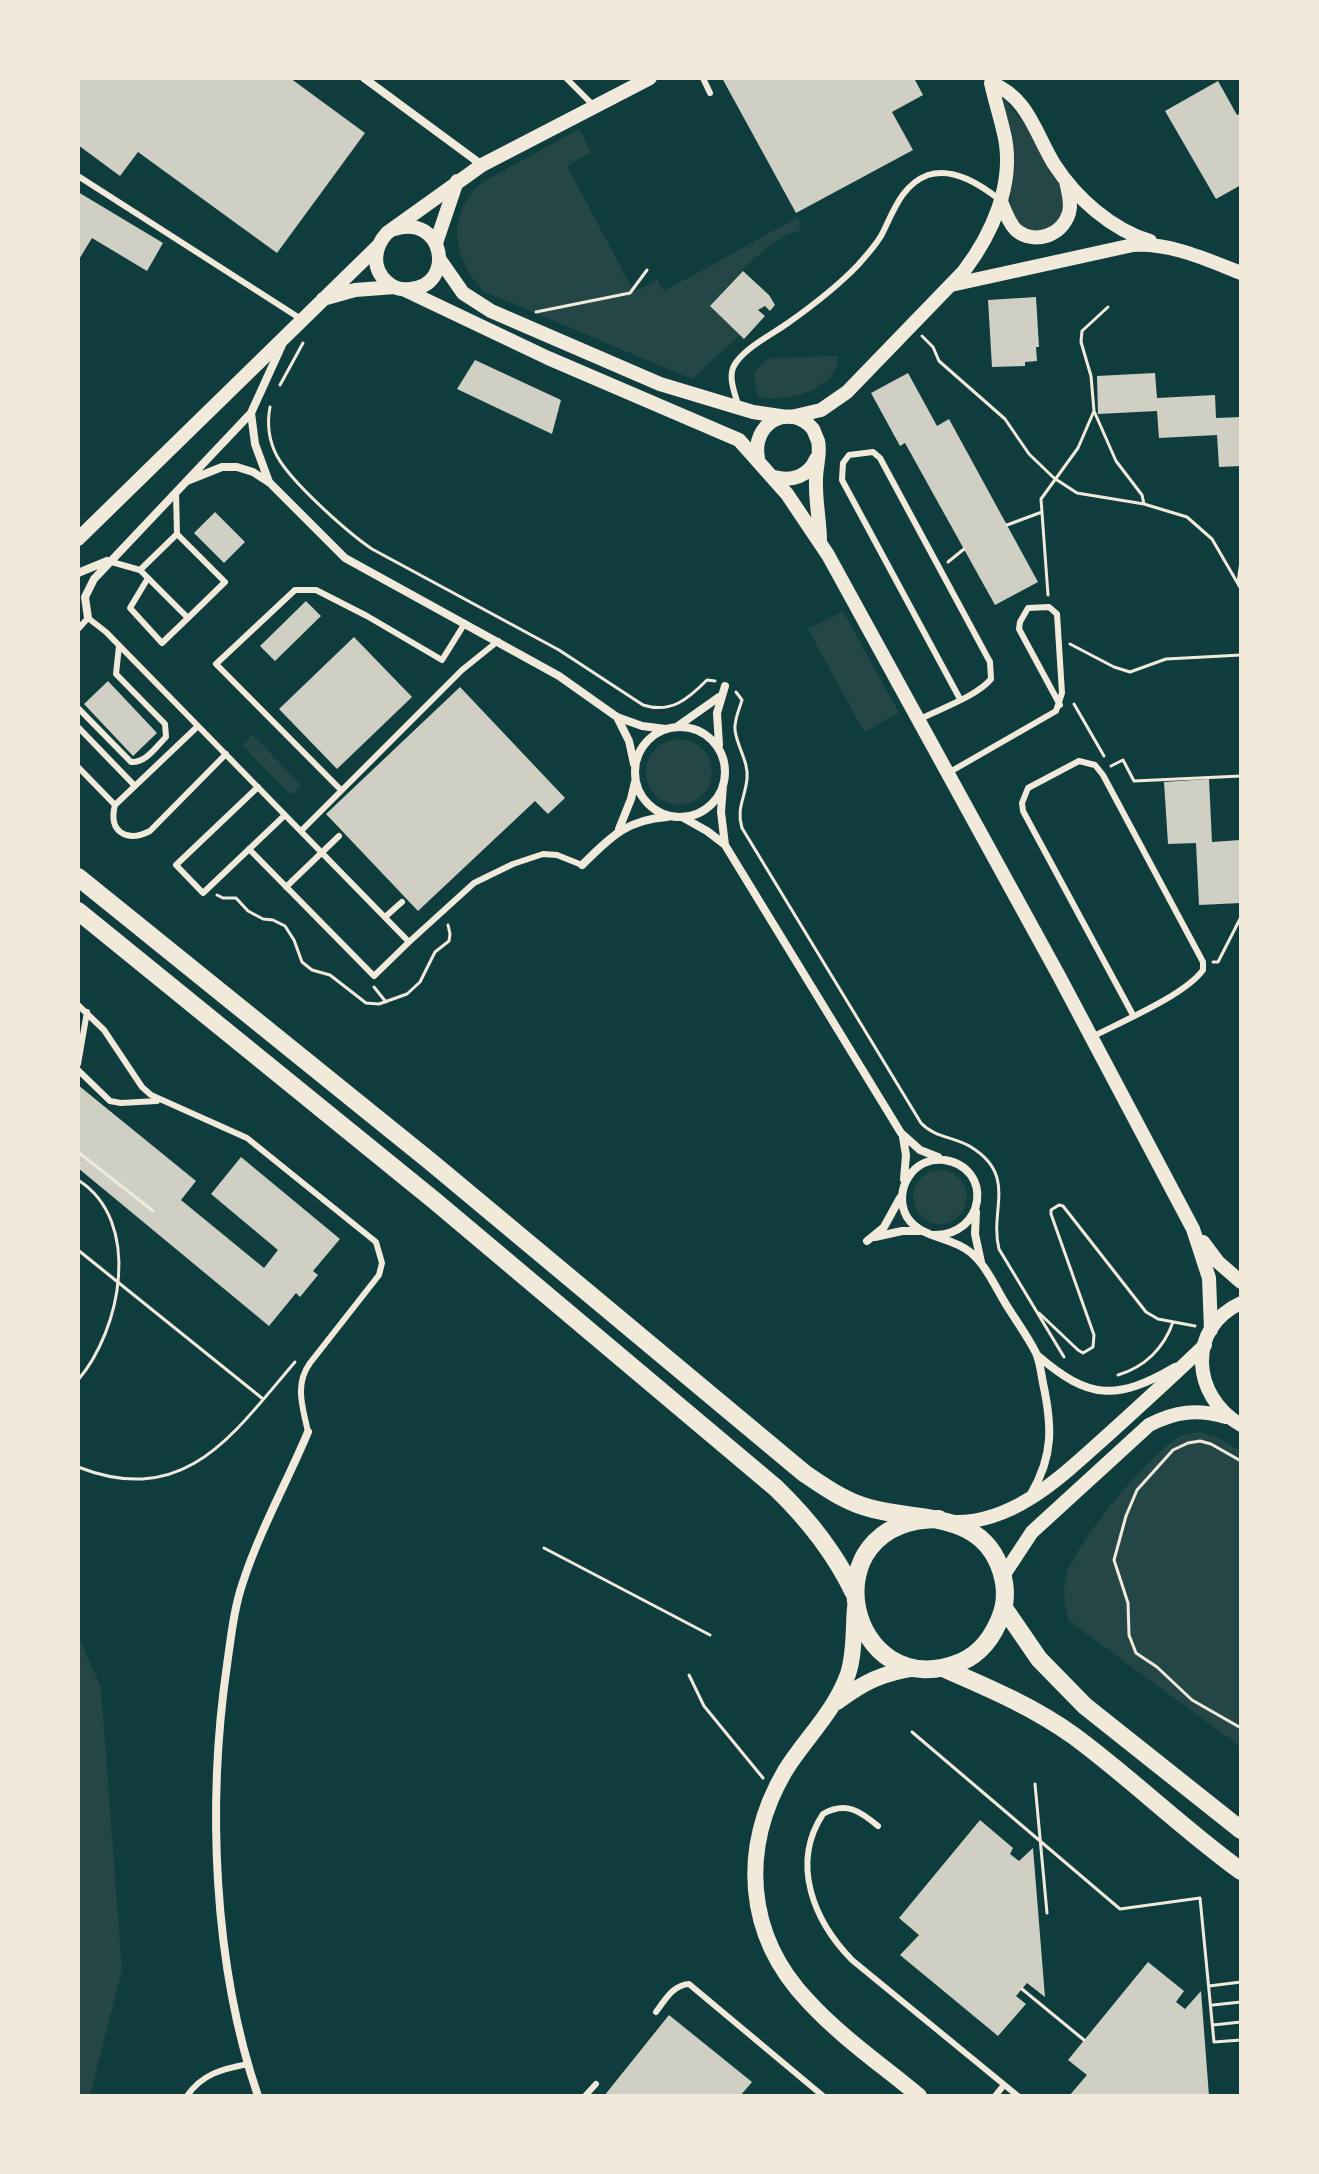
<!DOCTYPE html>
<style>
body{margin:0}
#map{position:relative;width:1319px;height:2174px;overflow:hidden;background:#0f3d3e;font-family:Roboto,sans-serif}
canvas{display:block}
.frame{position:absolute;inset:0;border:80px solid #f1e9da;pointer-events:none}
</style>
<div id="map">
<canvas width="1319" height="2174"></canvas>
<div class="frame"></div>
</div>
<script>
const context = document.querySelector('canvas').getContext('2d');
context.lineJoin = 'round';
function paint(path, color) { context.fillStyle = color; context.fill(path, 'evenodd'); }
function strokePath(path, color, width, dash) { context.strokeStyle = color; context.lineWidth = width; context.lineCap = dash ? 'butt' : 'round'; context.setLineDash(dash || []); context.stroke(path); }
paint(new Path2D(`
 M999,94C1023,122 1073,178 1064,217L1043,233L1026,230L1014,217L1010,200L1012,184Z
 M579,129L591,152L567,166L634,292L657,280L664,291L799,217L800,230C763,242 736,278 710,306L740,335L692,379L483,291C454,259 446,220 477,187C485,179 499,174 509,168C532,155 555,142 579,129Z
 M839,356C837,362 836,370 832,375C816,395 781,401 758,397L753,374L764,362L772,358Z
 M843,611L899,713L864,732L808,629Z
 M253,735L301,785L291,795L242,745Z
 M646 772a33 33 0 1 1 66 0a33 33 0 1 1-66 0Z
 M913 1197a27 27 0 1 1 54 0a27 27 0 1 1-54 0Z
 M1199,1432L1217,1437L1241,1451V1747L1069,1621C1064,1606 1062,1589 1067,1573C1077,1542 1152,1450 1181,1436C1186,1434 1193,1433 1199,1432Z
 M78,1634L101,1688L122,1970L90,2096H78Z`), '#244646');
paint(new Path2D(`
 M78,78H290L365,133L277,253L138,152L120,176L78,145Z
 M722,78H914L923,95L892,112L913,150L796,213Z
 M1218,81L1237,115L1241,113V185L1216,199L1165,111Z
 M78,192L163,243L147,271L92,238L78,261Z
 M743,271L769,295L775,305L770,311L765,306L758,310L765,316L744,339L710,306Z
 M1036,297L1039,347H1036L1037,361L1025,362V366L992,367L988,300Z
 M475,360L561,400L552,434L457,389Z
 M908,373L937,426L949,419L1038,582L995,605L905,443L900,446L871,393Z
 M1155,373L1157,398L1215,395L1216,418L1241,417V466L1219,467L1217,435L1159,438L1157,411L1098,414L1097,376Z
 M215,512L245,542L224,563L194,533Z
 M306,601L321,616L275,661L260,646Z
 M354,637L412,697L337,769L279,709Z
 M108,681L157,733L133,756L84,704Z
 M460,687L565,798L548,814L535,801L418,911L326,814Z
 M1209,779L1212,842L1240,840L1241,903L1199,905L1196,843L1168,844L1164,782Z
 M78,1085L196,1181L181,1200L264,1268L278,1250L211,1194L241,1157L340,1239L313,1271L318,1275L300,1297L296,1293L269,1326L78,1168Z
 M980,1820L1013,1848L1010,1854L1019,1861L1033,1848L1045,1997L1027,1983L1016,1996L1026,2004L998,2036L900,1955L919,1935L899,1918Z
 M1148,1962L1184,1991L1176,2002L1185,2009L1201,1991L1209,2096H1069L1087,2075L1068,2060Z
 M669,2015L752,2082L740,2096H604Z`), '#cfcfc3');
strokePath(new Path2D(`
 M536,312L630,293L647,270
 M922,336L933,347L939,361L1005,419L1029,454L1054,478L1077,493L1144,504L1187,517L1212,539L1241,589
 M280,385L303,343
 M270,407C267,423 269,441 277,456C291,482 347,532 372,549L559,650L643,705C671,714 688,699 707,680L715,681
 M1094,411L1116,461L1142,495L1144,504
 M1007,525L1042,512
 M948,562L964,549
 M1238,583L1241,561
 M1048,595L1041,499L1078,448L1094,411L1091,376L1081,342L1082,331L1108,307
 M1070,644L1114,667L1130,672L1166,659L1241,655
 M736,692L742,700C739,710 734,720 735,730C737,747 749,762 747,779C745,798 736,809 742,828L921,1123C935,1138 955,1137 971,1147C1018,1176 989,1210 999,1249L1064,1357
 M1074,704L1104,756
 M1111,766L1123,760L1134,781L1241,776
 M217,895L223,898H236L248,911L263,919L273,920L285,926L294,940L302,962L312,970L330,975L366,1003L379,1004L407,994L420,982L435,952L449,941L450,934L448,925
 M1213,962H1218L1241,917
 M374,987L386,1002
 M78,1152L153,1211
 M78,1180C143,1221 121,1330 78,1380
 M78,1250L263,1399
 M1039,1313L1078,1350L1083,1353L1093,1347L1094,1335L1051,1214V1210L1059,1205L1063,1206L1146,1312L1158,1319L1195,1326
 M1118,1375C1145,1367 1164,1348 1173,1322
 M1241,1461L1211,1444L1200,1441L1188,1443L1173,1450L1137,1490L1126,1516L1114,1560L1128,1603L1129,1635L1136,1653L1157,1667L1192,1700L1241,1728
 M78,1467C186,1509 233,1434 295,1362
 M544,1548L710,1635
 M689,1675L704,1706L763,1778
 M912,1732L1120,1909L1200,1898L1214,2042L1241,2040
 M1035,1784L1047,1913
 M1209,1986L1241,1982
 M1022,1989L1084,2040
 M1213,2005L1241,2002
 M1213,2025L1241,2022`), '#f1e9da', 3);
strokePath(new Path2D(`
 M566,78L595,107
 M703,78L710,93
 M78,176L301,319
 M738,405C735,393 727,376 735,364C746,347 771,335 788,323C812,306 837,287 858,265C866,256 875,246 881,236C893,213 901,185 928,175C954,167 981,185 1000,200
 M108,561L140,570L188,618L225,582L177,534L176,492
 M140,570L177,534
 M148,578L130,608L162,643L188,618
 M78,629L88,618L106,632L198,726L115,805L78,767
 M78,708L131,762C146,763 156,747 166,737L165,724L116,674L119,646
 M920,719C940,709 977,696 991,679L990,662L880,458L873,452L849,455L843,463L842,480L960,699
 M198,726L409,942L374,976L249,849
 M78,727L135,786
 M948,773L1056,711L1062,693L1057,614L1049,607L1028,608L1020,622L1019,629L1060,705
 M258,787L176,865L203,893L285,815
 M341,790L216,664L295,590H316L367,616L442,660L465,623
 M115,805C108,832 127,843 150,831L226,754
 M301,831L462,670L498,641
 M286,887L339,836
 M385,917L402,902
 M409,942L474,883L513,864L543,854L557,855L582,865
 M78,1005L104,1030L142,1087L151,1095L247,1138L376,1242L382,1263L379,1275L310,1363C294,1385 303,1408 308,1432
 M1092,1037C1121,1022 1185,995 1203,970V962L1103,775L1095,765L1079,761L1028,788L1022,803L1023,811L1133,1015
 M78,1064L87,1012
 M78,1070L110,1101L121,1103L157,1101
 M878,1826C860,1811 846,1801 823,1814C790,1864 814,1921 852,1960L1018,2096
 M656,2012C665,2000 673,1985 689,1984L823,2096
 M187,2096C202,2074 222,2069 248,2064
 M585,2096L596,2084
 M995,2096L1004,2085`), '#f1e9da', 6);
strokePath(new Path2D(`
 M364,78L482,165
 M251,413L255,444L269,482
 M187,481L222,467H237L253,472L270,483L345,558L559,676L617,717L642,726L666,729
 M78,573L107,561
 M88,618L85,597L94,579L251,413L282,345
 M617,717L629,741L634,764
 M678,726L719,697
 M635 772a45 45 0 1 1 90 0a45 45 0 1 1-90 0Z
 M719,745L717,713L725,686
 M723,785L721,812L725,845L901,1133L920,1150L938,1157
 M682,817L707,831L724,844
 M619,829L631,799L635,782
 M582,865C610,838 625,820 667,817
 M903,1137L906,1155L904,1179
 M976,1212L975,1234L981,1262
 M932,1235C986,1237 994,1167 944,1160C913,1156 892,1191 907,1217C921,1239 951,1236 970,1252C985,1264 994,1284 1004,1301C1014,1318 1027,1335 1036,1353C1040,1362 1041,1373 1043,1383C1052,1425 1054,1455 1031,1494
 M875,1237L902,1231H921
 M867,1241L884,1227L900,1198
 M1037,1355C1089,1400 1117,1401 1175,1367
 M258,2096C213,1965 207,1802 227,1665C231,1637 234,1608 243,1582C260,1530 287,1482 308,1432`), '#f1e9da', 8);
strokePath(new Path2D(`
 M991,83C1028,97 1035,133 1054,164C1076,198 1112,230 1150,241
 M1001,201C1005,211 1008,222 1016,230C1034,245 1062,236 1069,213C1072,202 1068,192 1066,181
 M394,229C445,213 456,286 410,289C402,290 393,288 387,282C371,268 374,247 387,233L482,165L650,78
 M436,243L457,181
 M440,260L463,293L491,311L660,384L753,412L787,417
 M951,285L1133,245C1172,243 1205,259 1241,273
 M405,290L548,358L739,440L787,494L828,555L1059,976L1193,1229L1209,1278L1211,1330
 M323,299L355,290L395,287
 M791,417L821,410L847,392L964,271C992,234 1014,185 1005,138C1001,119 995,101 991,83
 M758,458C751,424 789,401 813,429C814,431 817,439 818,441C821,453 816,466 816,479C815,500 820,521 820,542
 M774,477C792,482 809,476 816,459
 M78,539L378,246
 M1203,1242L1218,1262L1241,1282
 M1241,1303C1186,1328 1192,1397 1241,1425
 M953,1522C1016,1524 1066,1472 1110,1433C1142,1404 1174,1375 1205,1345
 M1003,1576L1032,1532L1149,1425C1176,1411 1197,1409 1226,1417`), '#f1e9da', 14);
strokePath(new Path2D(`
 M855,1608C853,1630 855,1653 848,1674C835,1711 805,1739 785,1771C740,1848 745,1935 808,2001C841,2037 882,2065 919,2096
 M837,1702C864,1682 882,1673 916,1668`), '#f1e9da', 16);
strokePath(new Path2D(`
 M78,877L431,1162L804,1473C826,1488 847,1503 873,1509C919,1521 978,1512 999,1565C1005,1580 1007,1597 1002,1613C995,1633 982,1653 961,1662C847,1708 805,1519 939,1519
 M78,911L435,1201L776,1488C807,1518 835,1553 854,1593
 M1004,1608L1039,1659L1085,1706L1241,1830
 M943,1668C989,1688 1034,1707 1074,1736C1131,1778 1183,1829 1241,1871`), '#f1e9da', 18);
</script>
